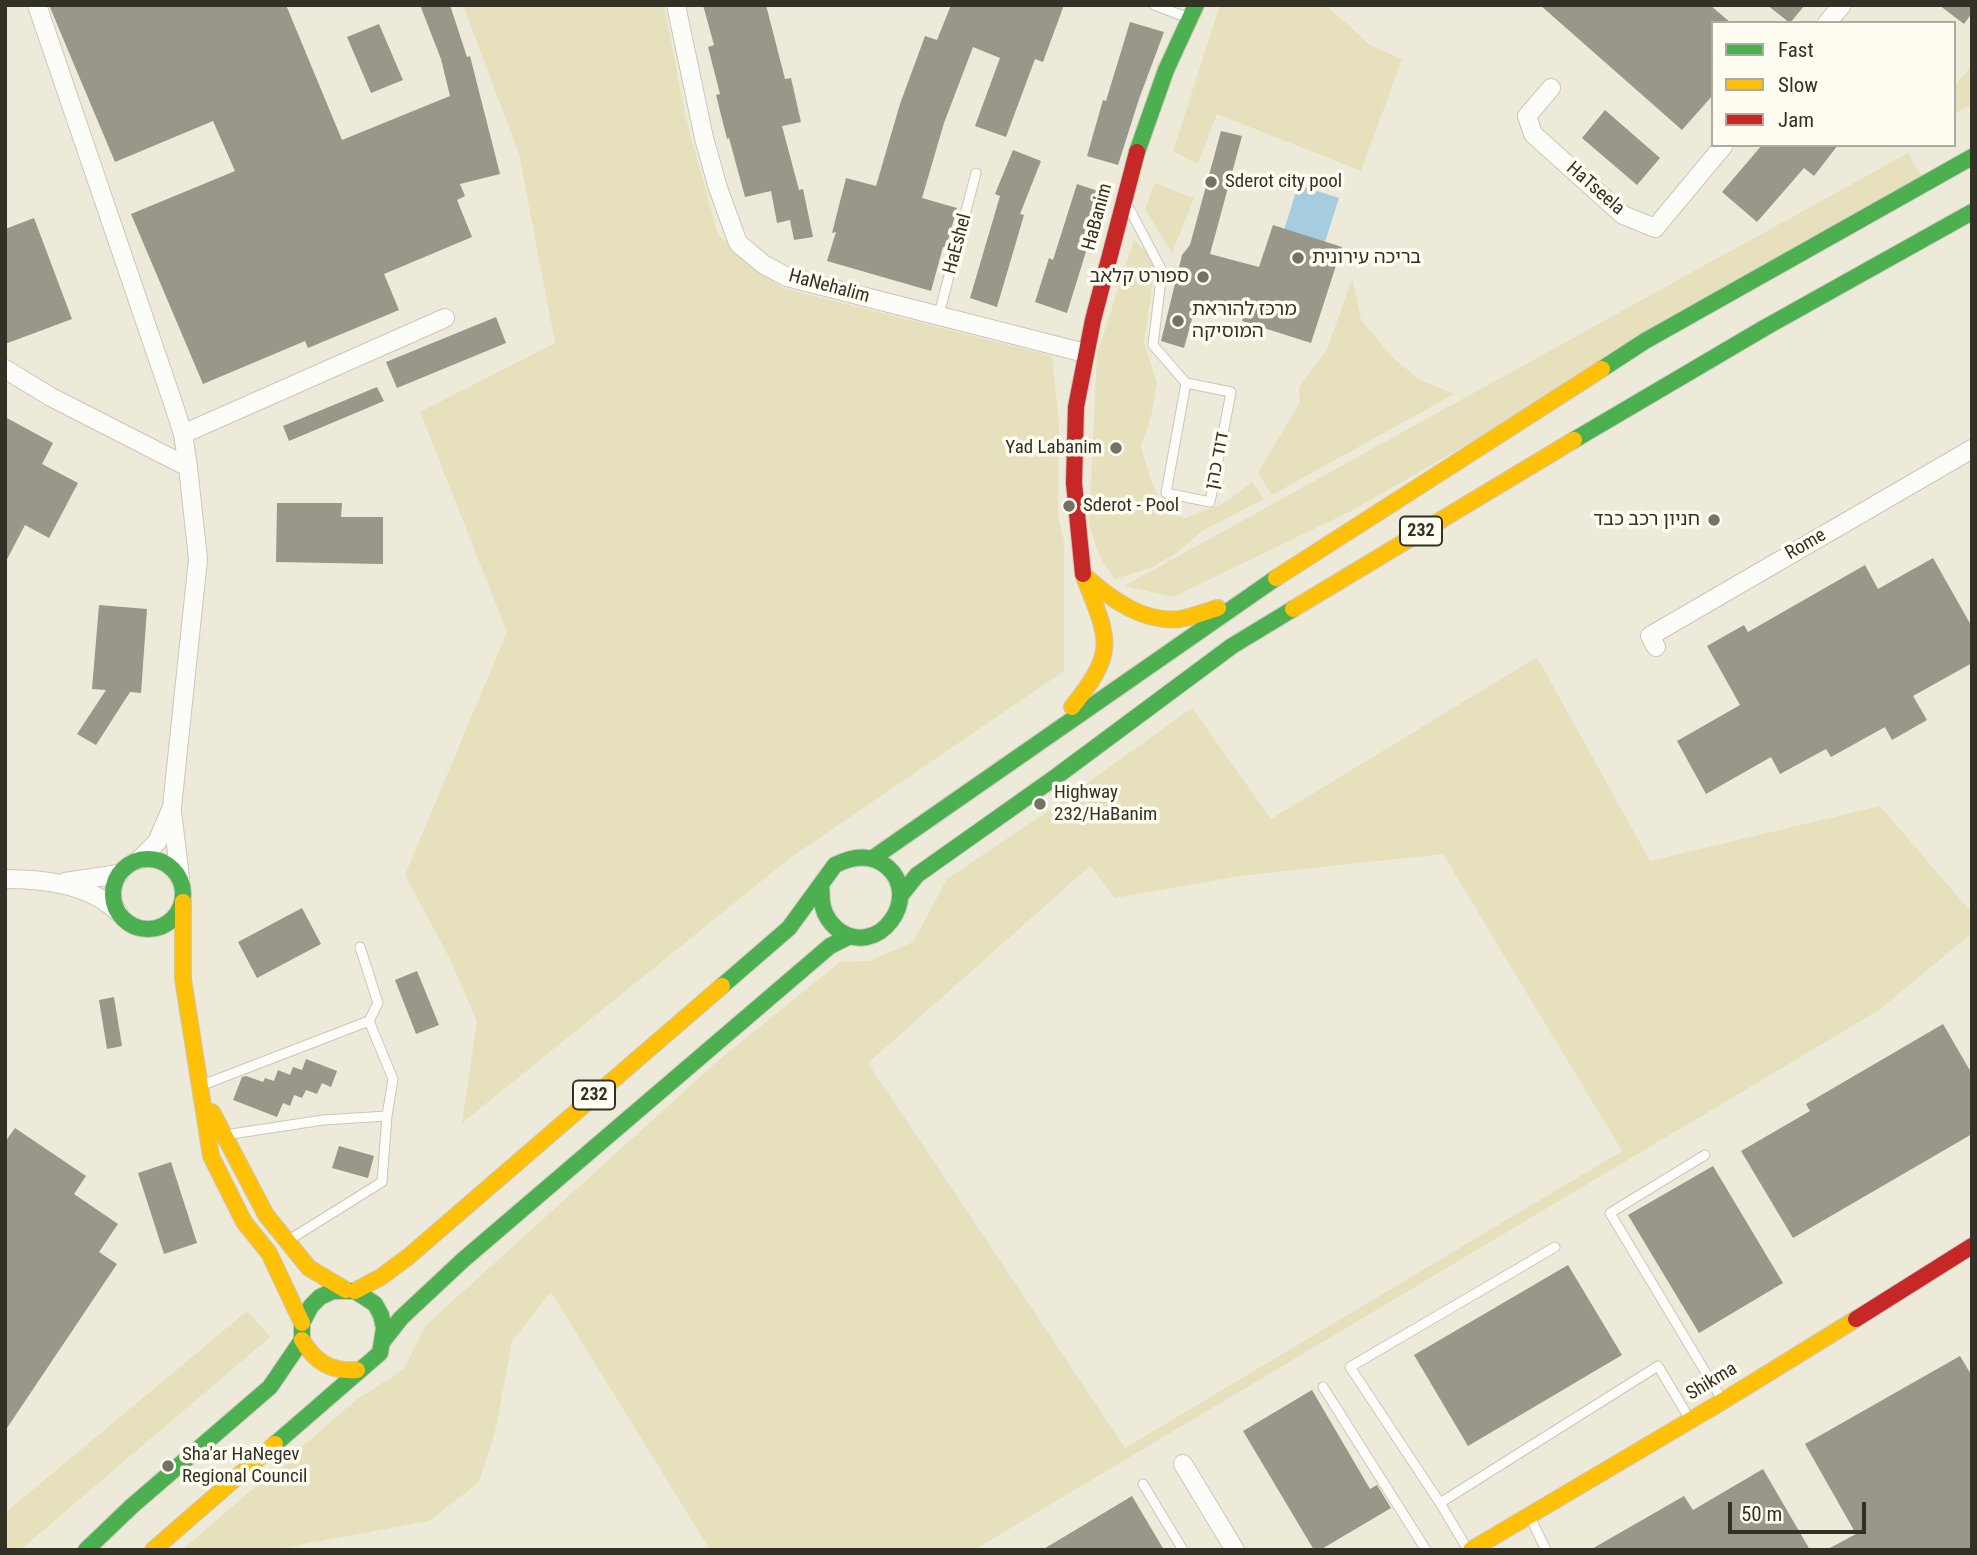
<!DOCTYPE html>
<meta charset="utf-8">
<style>
body{margin:0}
#map{position:relative;width:1977px;height:1555px;overflow:hidden;background:#edeada;font-family:"Roboto Condensed",sans-serif}
canvas{display:block}
.frame{position:absolute;inset:0;border:7px solid #333126;pointer-events:none}
.legend{position:absolute;left:1711px;top:21px;width:245px;height:126px;box-sizing:border-box;background:#fffdf1;border:2px solid #adaba0;margin:0;padding:9px 12px;list-style:none;font-size:21px;color:#333126}
.legend li{display:flex;align-items:center;gap:14px;height:35px}
.legend b{width:35px;border:2px solid #adaba0}
.scale{position:absolute;left:1728px;top:1502px;width:138px;height:32px;box-sizing:border-box;border:4px solid #333126;border-top:0;padding-left:9px;font-size:21px;line-height:24px;white-space:nowrap;color:#333126;-webkit-text-stroke:5px #fffdf1;paint-order:stroke}
</style>
<div id="map">
<canvas width="1977" height="1555"></canvas>
<div class="frame"></div>
<ul class="legend">
<li><b style="height:9px;background:#4caf50"></b>Fast</li>
<li><b style="height:9px;background:#ffc107"></b>Slow</li>
<li><b style="height:9px;background:#c62828"></b>Jam</li>
</ul>
<div class="scale">50 m</div>
</div>
<script>
const context = document.querySelector('canvas').getContext('2d');
context.lineJoin = 'round';
function paint(path, color) { context.fillStyle = color; context.fill(path, 'evenodd'); }
function strokePath(path, color, width, dash) { context.strokeStyle = color; context.lineWidth = width; context.lineCap = dash ? 'butt' : 'round'; context.setLineDash(dash || []); context.stroke(path); }
function label(font, color, halo, rows, align = 'center') {
  context.font = font + ' "Roboto Condensed","Noto Sans Hebrew",sans-serif'; context.lineWidth = 7; context.setLineDash([]); context.textBaseline = 'middle'; context.strokeStyle = halo; context.fillStyle = color; for (const [text, x, y, turn = 0] of rows) {
    context.save(); context.translate(x, y); context.rotate((+turn || 0) * Math.PI / 180); context.textAlign = isNaN(turn) ? turn : align; if (halo) context.strokeText(text, 0, 0); context.fillText(text, 0, 0); context.restore();
  }
}
paint(new Path2D(`
 M463,5H664L685,114L718,235L783,288L1052,356L1059,422L1058,516L1064,541V671L790,858L462,1123L477,1021L449,957L405,875L507,632L420,412L555,343L519,154Z
 M1220,5H1326L1370,45L1402,59L1361,171L1217,114L1198,164L1173,151Z
 M1972,65V104L1954,114V87Z
 M1908,153L1925,182L1351,511L1173,597L1124,586Z
 M1155,183L1194,198L1172,253L1145,209Z
 M1134,240L1152,258L1154,274L1144,342L1157,384L1151,416L1141,446L1151,480L1165,513L1186,518L1228,501L1252,482L1264,499L1202,531L1178,552L1153,567L1115,579L1101,559L1089,525L1097,354Z
 M1352,278L1361,320L1394,359L1420,380L1454,394L1272,495L1258,473L1300,402L1299,387L1327,350Z
 M1537,657L1650,861L1880,806L1972,913V933L1879,1010L974,1550H710L551,1292L512,1341L496,1428L479,1482L429,1521L272,1550H182L356,1400L404,1369L425,1326L720,1059L840,962L869,961L913,942L947,879L1051,809L1192,708L1271,819ZM1443,854L1622,1151L1125,1448L868,1063L1090,866L1115,898L1240,876Z
 M247,1311L270,1337L20,1550H5V1513Z`), '#e6e0bc');
paint(new Path2D(`
 M1298,185L1339,198L1297,330L1257,317Z`), '#a5cddf');
paint(new Path2D(`
 M49,5H286L342,140L450,96L441,59L420,5H450L467,57L470,56L500,174L460,184L465,196L457,200L472,237L384,274L399,310L308,348L305,341L203,384L131,214L235,171L213,121L115,162Z
 M703,5H766L785,79L791,78L801,122L782,126L799,190L803,189L813,237L794,240L790,220L777,223L771,191L745,197L729,138L727,139L716,95L720,94L708,47L714,45Z
 M951,5H1064L1043,62L1035,59L1006,137L975,126L1000,58L973,47L944,123L922,198L957,208L946,248L943,247L931,291L827,261L836,232L832,233L846,178L876,186L900,104L925,36L937,40Z
 M1540,5H1710L1731,23H1713V95L1682,130Z
 M1767,5H1805L1790,23Z
 M1939,5H1972V13L1964,24Z
 M1130,22L1164,32L1139,99L1118,165L1087,156L1103,100L1106,101Z
 M379,24L403,80L371,93L347,37Z
 M1605,110L1660,158L1637,185L1582,138Z
 M1221,131L1242,136L1210,254L1259,267L1273,225L1342,247L1311,343L1242,321L1244,314L1197,301L1184,348L1161,341L1182,255L1190,245Z
 M1762,145H1838L1814,176L1804,168L1757,222L1722,192Z
 M1013,150L1041,161L1020,214L1024,215L997,307L970,298L1000,196L995,194Z
 M1077,184L1110,195L1094,247L1088,245L1067,313L1035,302L1049,258L1053,260Z
 M34,218L72,319L5,344V229Z
 M496,317L506,343L397,388L386,362Z
 M377,387L384,401L289,441L283,426Z
 M5,417L53,443L42,464L78,483L49,538L25,525L5,563Z
 M277,503H342L341,517H383V564L276,562Z
 M1933,558L1972,627V663L1913,696L1927,720L1892,740L1885,727L1831,757L1826,749L1780,774L1771,757L1706,794L1677,741L1740,705L1707,646L1744,625L1748,632L1865,565L1878,589Z
 M99,605L147,609L141,693L130,692L96,745L77,734L106,690L92,689Z
 M302,908L321,944L257,978L238,942Z
 M417,971L439,1025L416,1034L395,980Z
 M114,997L122,1046L107,1049L99,1000Z
 M1943,1024L1972,1074V1134L1793,1238L1741,1151L1810,1111L1806,1104Z
 M306,1059L337,1071L331,1087L322,1083L317,1094L306,1090L302,1098L294,1095L290,1106L283,1103L277,1117L233,1100L242,1077L246,1076L263,1082L265,1078L274,1081L278,1070L290,1075L293,1067L302,1070Z
 M15,1128L86,1176L74,1194L118,1224L99,1252L117,1264L5,1431V1142Z
 M339,1146L374,1156L368,1178L332,1168Z
 M171,1162L197,1243L164,1254L138,1173Z
 M1713,1166L1783,1283L1699,1333L1628,1215Z
 M1568,1265L1622,1355L1468,1446L1414,1355Z
 M1960,1356L1972,1376V1550H1826L1856,1534L1805,1444Z
 M1312,1390L1370,1489L1377,1485L1391,1508L1320,1550H1314L1243,1431Z
 M1763,1469L1810,1550H1590L1684,1496L1693,1510Z
 M1132,1496L1164,1550H1042Z`), '#99968a');
const lane = new Path2D(`
 M1154,5L1189,18
 M1128,206L1162,271L1153,345L1186,383L1166,493L1210,502L1231,392L1186,383
 M939,314L976,173
 M200,1086L369,1021
 M225,1135L323,1120L387,1116
 M1705,1155L1610,1213L1721,1398
 M289,1240L382,1182L387,1116L393,1079L369,1021L378,1003L360,947
 M1323,1387L1426,1550
 M1143,1484L1183,1550
 M1440,1503L1658,1366L1689,1418
 M1530,1517L1546,1550
 M1468,1550L1440,1503L1350,1367L1555,1247`);
const street = new Path2D(`
 M37,5L173,403L183,434L188,467
 M676,5L704,138L718,188L738,243L763,264L787,277L1085,353
 M1827,23L1842,5
 M1551,88L1527,116L1533,134L1623,215L1655,228L1724,145
 M5,369L51,397L188,467L198,559L172,807L157,842L139,860
 M183,434L445,318
 M1656,647L1650,636L1972,449
 M172,811L180,878
 M5,879C44,879 89,884 118,912
 M65,882L119,874
 M1183,1464L1235,1550`);
const fast = new Path2D(`
 M1137,152L1166,70L1196,5
 M1602,369L1645,341L1972,157
 M1574,440L1766,327L1972,212
 M873,858L1276,578
 M113 894a35 35 0 1 1 70 0a35 35 0 1 1-70 0Z
 M901,895L917,875L1057,776L1232,646L1293,609
 M722,986L789,928L835,865C851,857 870,853 886,866C924,896 878,961 837,929C830,923 825,915 823,907C821,900 822,892 821,885
 M383,1341L401,1318L463,1260L830,946L850,936
 M86,1550L132,1506L270,1387L302,1340V1323L311,1306L320,1297L333,1291H355L375,1304L381,1315L384,1328L380,1353L275,1444`);
const slow = new Path2D(`
 M1086,577C1112,600 1144,623 1180,619C1193,617 1206,611 1218,608
 M1276,578L1602,369
 M1293,609L1574,440
 M1072,707C1119,649 1108,639 1083,574
 M183,902V979L211,1156L244,1222L269,1253L302,1323
 M212,1112L266,1215L309,1268L346,1290
 M355,1291L381,1277L408,1257L722,986
 M302,1340C315,1362 331,1372 357,1370
 M153,1550L275,1444
 M1471,1550L1723,1401L1856,1319`);
const jam = new Path2D(`
 M1083,574L1074,483L1076,407L1093,320L1137,152
 M1856,1319L1972,1246`);
strokePath(lane, '#cac7ba', 11);
strokePath(street, '#cac7ba', 20);
strokePath(fast, '#cac7ba', 18);
strokePath(slow, '#cac7ba', 18);
strokePath(jam, '#cac7ba', 18);
strokePath(lane, '#fcfcf9', 9);
strokePath(street, '#fcfcf9', 18);
strokePath(fast, '#4caf50', 16);
strokePath(slow, '#ffc107', 16);
strokePath(jam, '#c62828', 16);
for (const [x, y, r, color] of [
 [1211,182,7,"#747265"],
 [1298,258,7,"#747265"],
 [1203,277,7,"#747265"],
 [1178,321,7,"#747265"],
 [1116,448,7,"#747265"],
 [1069,506,7,"#747265"],
 [1714,520,7,"#747265"],
 [1040,804,7,"#747265"],
 [168,1466,7,"#747265"]
]) { const dot = new Path2D(); dot.arc(x, y, r, 0, 2 * Math.PI); context.fillStyle = color; context.fill(dot); strokePath(dot, '#fffdf1', 2.5); }
for (const [x, y, w] of [
 [1421,531,42],
 [594,1095,42]
]) { const box = new Path2D(); box.roundRect(x - w / 2, y - 14.5, w, 29, 5); context.fillStyle = '#fffdf1'; context.fill(box); strokePath(box, '#333126', 2); }
label('bold 18px', '#333126', null, [
 ["232",1421,531],
 ["232",594,1095]
]);
label('19px', '#333126', '#fffdf1', [
 ["Sderot city pool",1225,182],
 ["בריכה עירונית",1312,258],
 ["ספורט קלאב",1189,277,"right"],
 ["מרכז להוראת",1192,310],
 ["המוסיקה",1192,332],
 ["Yad Labanim",1102,448,"right"],
 ["Sderot - Pool",1083,506],
 ["חניון רכב כבד",1700,520,"right"],
 ["Highway",1054,793],
 ["232/HaBanim",1054,815],
 ["Sha'ar HaNegev",182,1455],
 ["Regional Council",182,1477]
], 'left');
label('19px', '#333126', '#fffdf1', [
 ["HaTseela",1595,189,41],
 ["HaBanim",1098,217,-75],
 ["HaEshel",958,244,-75],
 ["HaNehalim",829,287,15],
 ["דוד כהן",1218,461,-79],
 ["Rome",1806,545,-30],
 ["Shikma",1712,1382,-31]
]);
</script>
